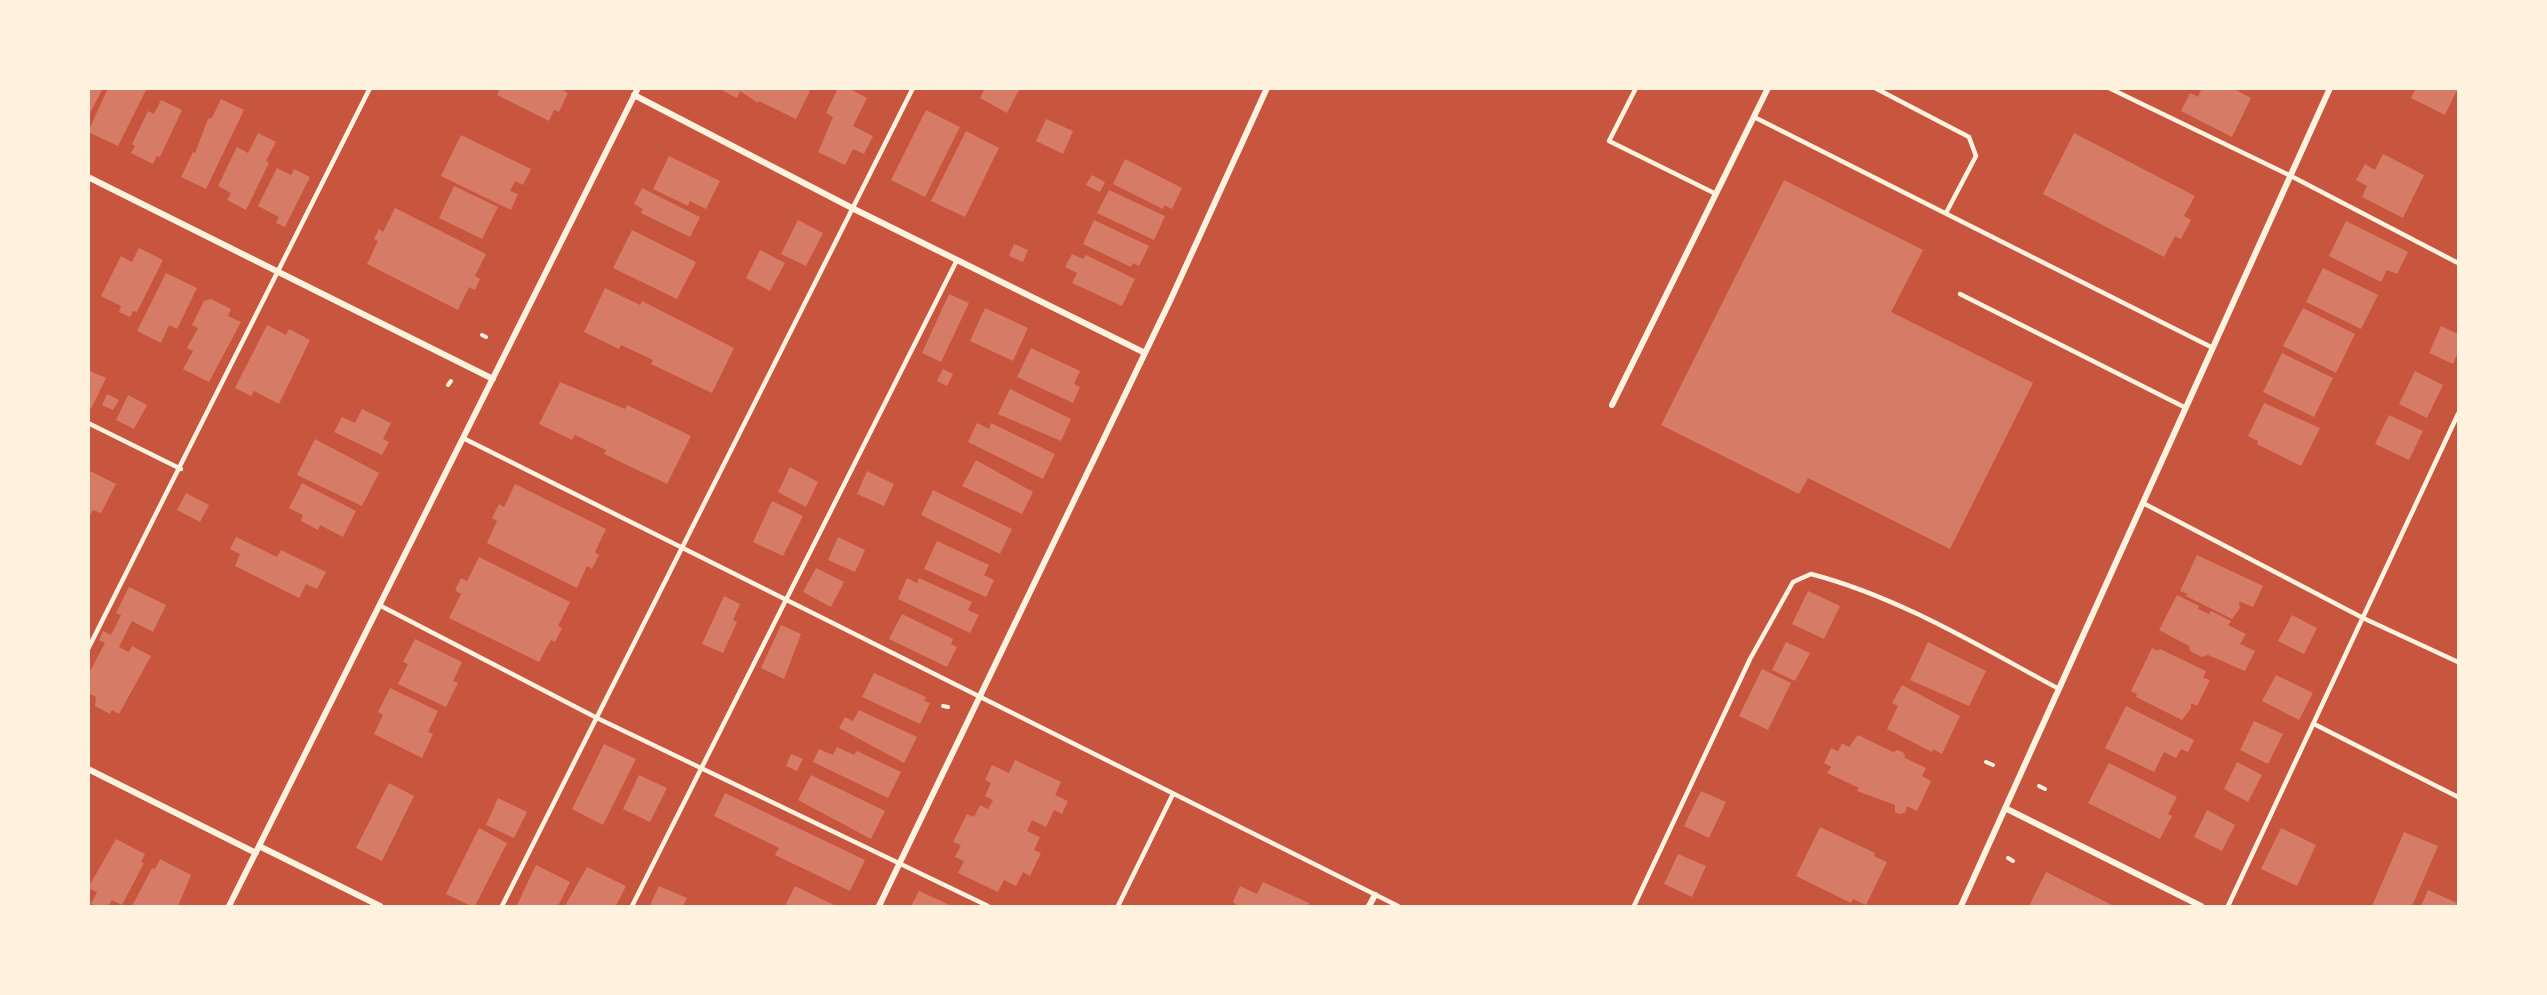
<!DOCTYPE html>
<style>
body{margin:0}
#map{position:relative;width:2547px;height:995px;overflow:hidden;background:#c8553d;font-family:Karla,sans-serif}
canvas{display:block}
.frame{position:absolute;inset:0;border:90px solid #fff3e0;pointer-events:none}
</style>
<div id="map">
<canvas width="2547" height="995"></canvas>
<div class="frame"></div>
</div>
<script>
const context = document.querySelector('canvas').getContext('2d');
context.lineJoin = 'round';
function paint(path, color) { context.fillStyle = color; context.fill(path, 'evenodd'); }
function strokePath(path, color, width, dash) { context.strokeStyle = color; context.lineWidth = width; context.lineCap = dash ? 'butt' : 'round'; context.setLineDash(dash || []); context.stroke(path); }
paint(new Path2D(`
 M88,88H103L88,117Z
 M108,88H147L118,146L88,132Z
 M500,88H560L568,93L559,112L554,110L549,121L497,95Z
 M718,88H805L810,91L796,119L759,101L758,103L740,91L737,98Z
 M838,88H848L867,98L853,126L873,136L864,154L853,149L845,165L818,152L833,117L826,113Z
 M985,88H1020L1007,113L980,98Z
 M2202,88H2232L2251,98L2232,137L2181,111L2190,93L2198,97Z
 M2411,88H2458L2445,115L2411,98L2415,90Z
 M221,99L244,110L206,189L181,177L193,152L195,153L208,119L212,118Z
 M161,100L182,110L160,157L157,156L153,164L131,153L135,146L132,144L148,111L154,114Z
 M926,110L960,127L925,197L891,180Z
 M1046,119L1073,131L1063,154L1036,141Z
 M966,131L999,148L965,217L931,201Z
 M258,133L276,142L266,161L269,163L246,210L227,200L231,193L218,186L237,147L248,153Z
 M2074,133L2195,196L2184,216L2191,220L2181,239L2175,236L2164,257L2043,194Z
 M461,135L531,169L523,185L515,181L510,191L518,194L511,210L441,176Z
 M2383,154L2424,175L2403,218L2362,197L2367,186L2356,180L2365,164L2375,170Z
 M669,156L720,181L706,209L690,201L688,206L653,189Z
 M1125,159L1182,188L1172,209L1164,205L1163,209L1113,184Z
 M277,168L291,175L294,169L310,177L285,227L276,223L279,217L258,206Z
 M1092,175L1105,182L1100,192L1086,185Z
 M1784,180L1923,250L1891,312L2033,383L1950,549L1808,478L1799,494L1661,425Z
 M454,186L498,207L482,239L439,218Z
 M642,188L700,217L690,237L641,213L643,209L634,204Z
 M1109,190L1165,216L1154,240L1097,213Z
 M395,208L486,254L475,276L480,279L475,290L469,287L458,310L367,264L378,241L374,239L379,229L383,232Z
 M798,220L823,233L806,266L781,254Z
 M1094,220L1149,246L1139,266L1133,263L1131,267L1083,244Z
 M2346,221L2408,252L2397,274L2387,270L2381,282L2329,256Z
 M632,230L696,262L677,299L613,268Z
 M1014,244L1028,250L1023,262L1009,256Z
 M139,248L163,260L137,312L133,311L130,317L119,312L121,306L101,296L121,256L132,262Z
 M760,250L785,263L770,291L746,278Z
 M1072,254L1083,259L1086,255L1135,279L1122,306L1072,283L1077,273L1065,267Z
 M2323,268L2378,295L2361,329L2306,302Z
 M166,273L197,288L177,329L169,325L161,343L137,331Z
 M605,288L640,305L642,301L734,348L712,393L651,364L653,360L621,345L619,349L584,332Z
 M949,294L969,303L941,362L922,353Z
 M211,299L231,309L228,316L241,322L209,382L183,369L193,351L187,348L198,328L192,325L204,301Z
 M985,308L1028,328L1013,361L970,341Z
 M2303,308L2355,334L2336,373L2283,346Z
 M267,325L286,335L289,329L310,340L279,404L254,391L251,396L235,388Z
 M2441,326L2458,334V352L2453,364L2429,353Z
 M1031,348L1080,371L1074,384L1080,387L1073,403L1017,377Z
 M2282,353L2333,378L2314,417L2263,392Z
 M943,369L953,374L947,386L937,381Z
 M88,370L106,378L91,409L88,408Z
 M2415,371L2443,385L2427,418L2399,404Z
 M560,382L625,409L627,405L691,436L667,484L604,454L606,450L575,435L572,440L539,424Z
 M1010,389L1071,419L1061,441L998,414Z
 M107,394L119,400L113,410L102,405Z
 M128,395L147,405L134,429L116,420Z
 M2264,403L2320,428L2301,466L2257,444L2258,441L2248,436Z
 M362,409L391,423L383,439L389,442L382,455L334,432L342,417L355,423Z
 M2389,415L2423,431L2409,460L2375,444Z
 M977,423L989,429L991,423L1055,454L1043,479L968,442Z
 M315,439L379,473L362,506L297,475Z
 M976,460L1033,492L1022,514L962,486Z
 M790,467L818,482L806,507L778,492Z
 M88,470L116,484L101,513L93,510L88,518Z
 M867,471L894,484L884,506L857,494Z
 M302,483L356,511L343,537L320,525L318,530L301,521L303,515L289,508Z
 M515,484L606,529L595,552L599,555L592,569L587,566L577,588L487,543L497,521L492,518L499,504L504,507Z
 M933,490L1012,529L1000,554L921,515Z
 M186,493L209,505L200,522L177,510Z
 M772,501L803,516L783,556L753,542Z
 M236,537L277,557L281,550L326,572L317,589L306,584L299,598L235,566L240,554L230,549Z
 M838,537L865,550L855,572L828,560Z
 M937,541L989,565L984,575L994,580L986,597L924,569Z
 M2197,555L2263,586L2253,607L2239,601L2240,608L2232,619L2186,596L2188,594L2180,591Z
 M479,557L570,602L558,626L562,628L555,642L551,640L539,662L449,618L461,594L455,590L461,578L467,581Z
 M816,568L844,582L831,607L803,592Z
 M907,578L917,583L919,578L972,602L968,610L979,615L970,633L898,599Z
 M129,587L166,605L153,632L132,621L119,647L129,652L132,646L151,656L119,714L112,710L110,714L95,706L96,697L88,693V675L105,643L99,640L103,631L111,635L121,615L116,613Z
 M1808,591L1840,606L1824,639L1792,624Z
 M2177,595L2199,606L2198,609L2209,614L2211,611L2231,621L2228,625L2246,634L2240,644L2255,651L2245,671L2208,655L2202,657L2190,651L2189,646L2159,630Z
 M724,596L740,604L733,620L737,622L723,653L702,644Z
 M902,614L953,639L951,644L957,647L947,667L889,639Z
 M2292,615L2317,628L2304,654L2278,641Z
 M781,625L801,634L784,679L761,668Z
 M415,639L462,662L453,681L458,683L446,707L398,684L408,664L403,662Z
 M1786,642L1810,653L1795,681L1772,670Z
 M1928,642L1986,671L1969,706L1910,680Z
 M2152,648L2158,651L2160,649L2206,671L2203,678L2210,680L2197,706L2191,703V708L2182,720L2136,697L2137,694L2131,691Z
 M1762,669L1791,683L1768,730L1739,716Z
 M874,673L926,697L924,701L930,703L920,724L862,697Z
 M2276,675L2313,693L2299,720L2262,701Z
 M1902,685L1960,716L1942,754L1933,749L1932,752L1887,729L1898,706L1892,703Z
 M390,688L438,711L428,732L433,734L422,758L374,734L383,715L378,712Z
 M2126,706L2194,740L2188,752L2181,749L2176,758L2164,752L2154,772L2105,748Z
 M859,710L917,737L904,763L839,728L845,717L853,721Z
 M2254,721L2283,734L2268,764L2240,750Z
 M1858,735L1893,752L1898,750L1904,753L1905,758L1926,768L1922,776L1931,781L1917,811L1907,806L1905,813L1899,814L1895,812V805L1857,791L1859,788L1827,773L1831,767L1824,763L1831,748L1838,751L1842,743L1849,747Z
 M604,744L636,759L603,825L572,809Z
 M837,747L854,755L857,751L901,772L888,798L813,762L819,749L833,755Z
 M791,754L803,759L797,771L786,766Z
 M1015,760L1061,782L1055,795L1068,801L1062,814L1054,810L1046,827L1032,820L1027,831L1040,837L1034,850L1041,853L1030,876L1023,872L1016,886L1004,880L998,892L958,873L964,861L955,857L961,845L953,842L967,814L974,817L980,805L988,809L993,800L985,796L991,783L985,780L992,765L1009,773Z
 M2237,762L2262,775L2248,802L2224,789Z
 M2109,763L2177,797L2168,814L2172,816L2160,839L2088,803Z
 M639,775L667,788L650,822L623,809Z
 M811,775L885,811L871,839L798,800Z
 M389,783L414,796L382,861L356,848Z
 M1701,791L1726,802L1709,838L1684,826Z
 M725,793L865,860L850,891L775,855L779,848L714,816Z
 M498,798L527,812L514,838L486,825Z
 M2207,810L2235,825L2222,851L2194,837Z
 M1820,827L1875,853L1874,856L1887,862L1866,905L1853,899L1851,903L1796,876Z
 M479,828L507,843L475,906H471L446,894Z
 M2281,828L2316,845L2297,886L2261,869Z
 M2404,832L2438,846L2412,906H2372Z
 M116,839L145,854L141,862L144,863L122,905L112,900L108,906H96L91,904L97,892L88,888Z
 M1678,854L1706,866L1692,897L1664,884Z
 M160,859L191,875L178,906H132L152,868L155,869Z
 M536,865L570,882L558,906L517,905Z
 M587,867L626,886L616,906H565Z
 M2046,872L2114,906H2029Z
 M1263,882L1309,903L1308,906H1238L1233,902L1240,886L1257,894Z
 M659,886L687,898L683,906L650,905Z
 M795,886L836,906H785Z
 M2428,890L2457,903L2456,906H2421Z
 M919,891L952,906H911Z`), '#d67c66');
strokePath(new Path2D(`
 M482,335L486,337
 M448,385L451,381
 M943,706L948,707
 M1986,762L1993,765
 M2039,786L2045,789
 M2008,858L2013,861`), '#fff3e0', 4);
strokePath(new Path2D(`
 M1636,88L1609,141L1716,194
 M1875,88L1969,137L1976,156L1946,213
 M2109,88L2291,176L2458,263
 M1754,117L2213,348
 M1960,294L2186,408
 M88,423L181,469
 M463,438L1398,906
 M2143,503L2363,618L2458,662
 M381,606L597,718L988,906
 M88,649L370,88
 M2314,724L2458,797
 M502,906L913,88
 M632,906L957,260
 M1118,906L1173,794
 M1634,906L1750,659L1793,582L1811,574C1899,597 1979,646 2059,689
 M2228,906L2458,414`), '#fff3e0', 4.5);
strokePath(new Path2D(`
 M634,95L854,209L1145,353
 M88,177L493,379
 M1612,405L1768,88
 M88,769L256,853
 M2005,808L2201,906
 M259,846L380,906
 M229,906L638,88
 M879,906L1170,301L1267,88
 M1369,906L1375,895
 M1961,906L2330,88`), '#fff3e0', 6);
</script>
